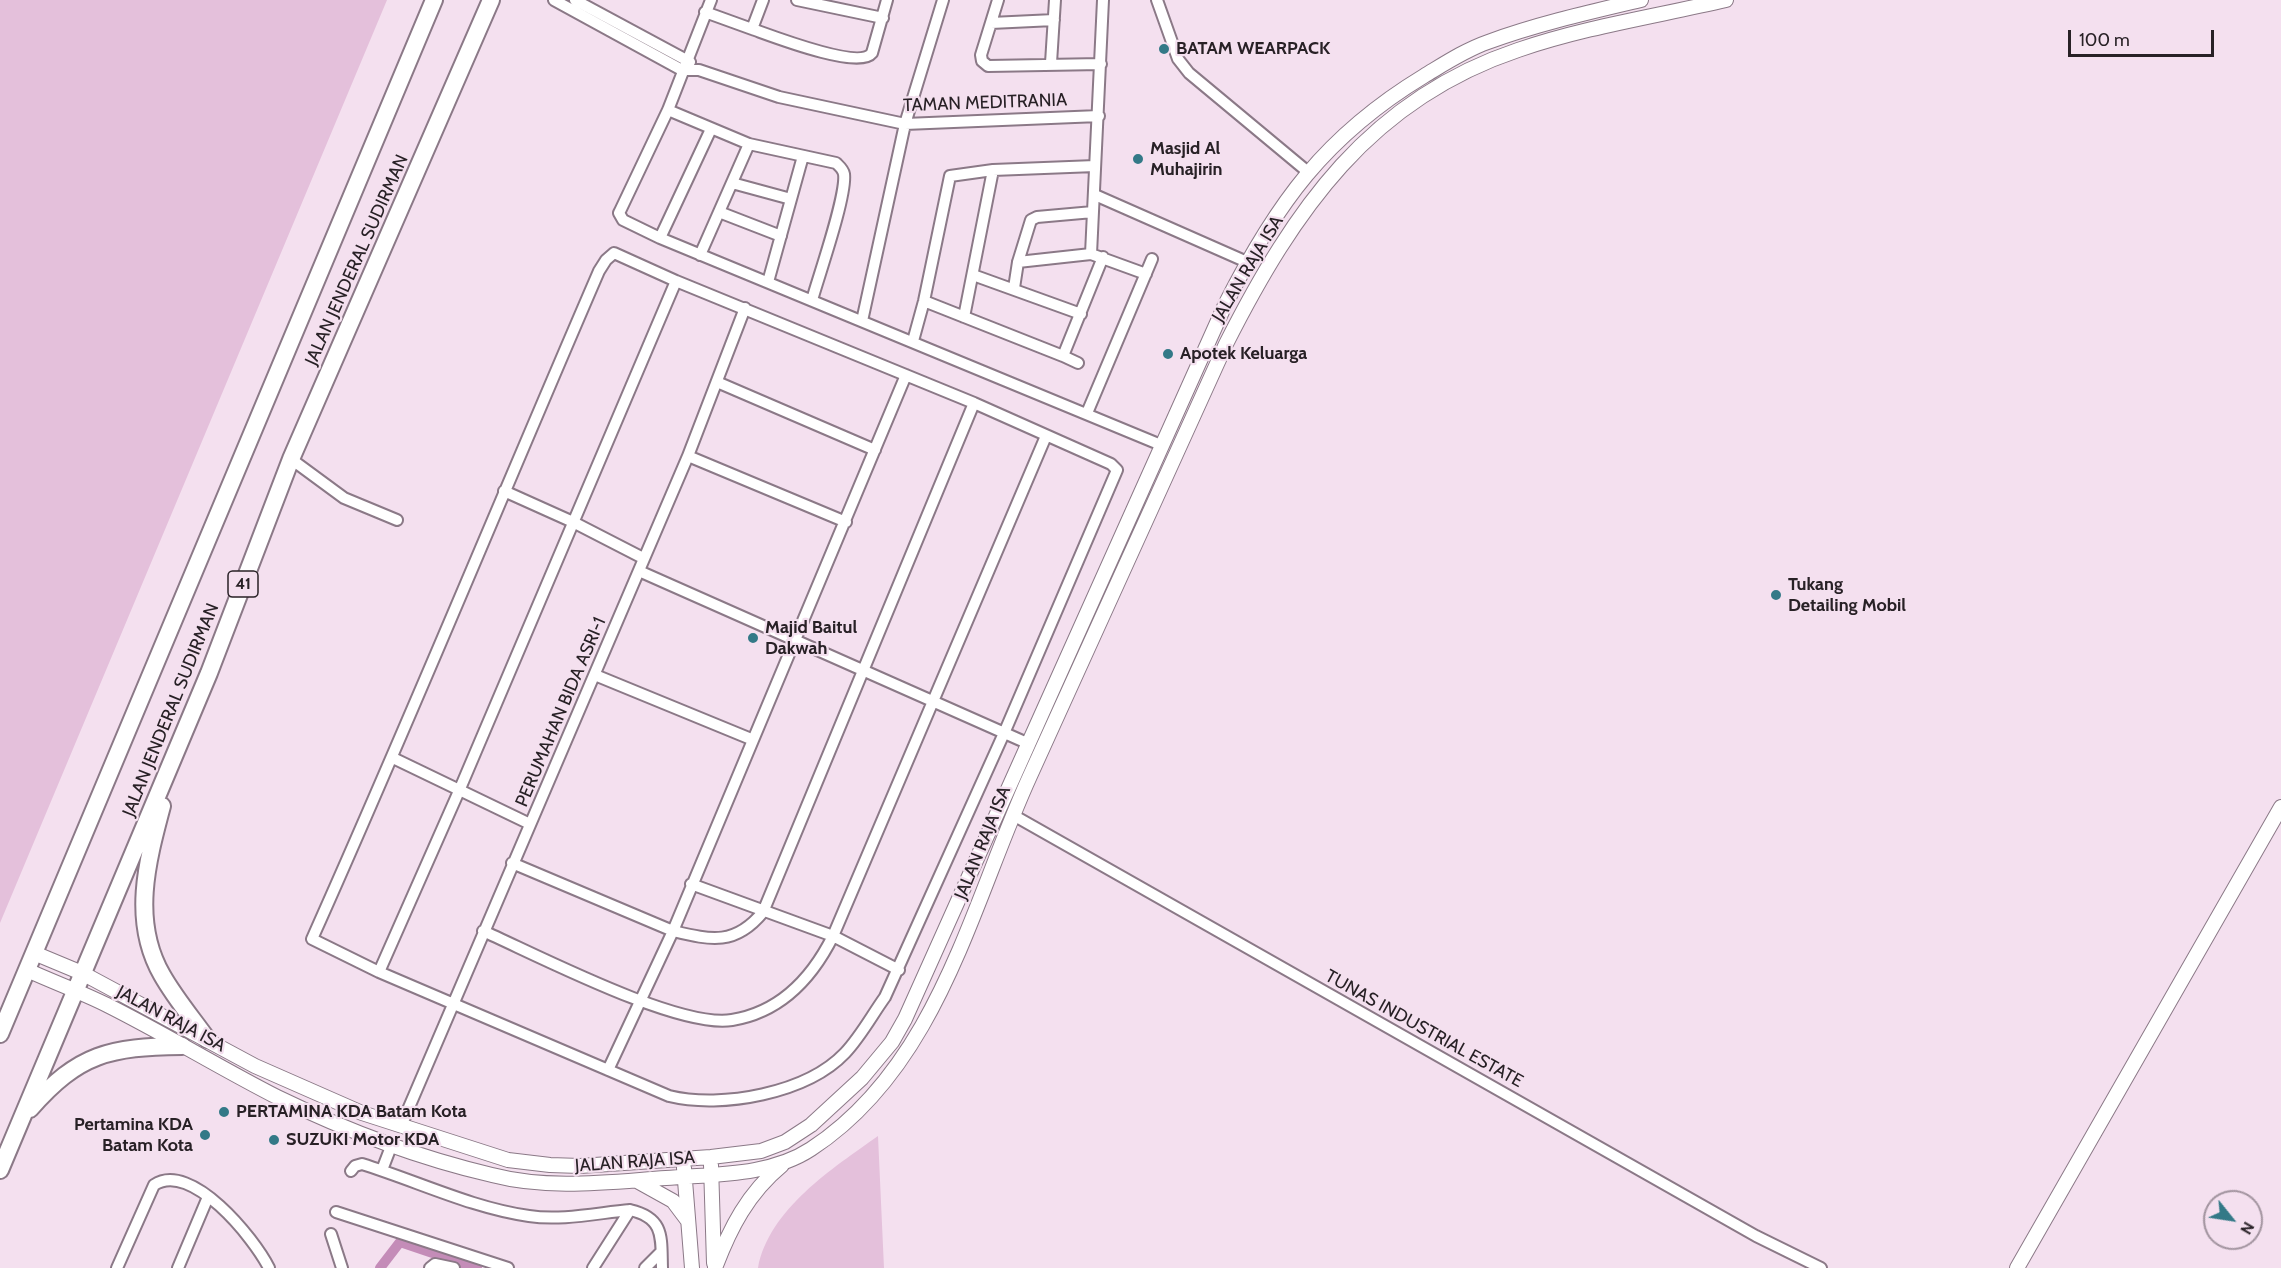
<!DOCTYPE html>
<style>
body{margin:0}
#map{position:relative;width:2281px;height:1268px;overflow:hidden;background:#f4e0ef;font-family:Cabin,sans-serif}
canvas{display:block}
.north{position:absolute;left:2203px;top:1190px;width:60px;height:60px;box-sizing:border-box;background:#f4e0ef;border:2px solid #a2949f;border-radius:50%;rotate:120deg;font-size:16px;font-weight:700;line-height:24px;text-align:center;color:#282126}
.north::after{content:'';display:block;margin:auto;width:21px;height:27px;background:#337987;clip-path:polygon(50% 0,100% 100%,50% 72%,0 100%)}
.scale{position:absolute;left:2068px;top:30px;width:146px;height:27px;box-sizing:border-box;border:3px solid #282126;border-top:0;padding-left:8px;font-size:18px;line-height:21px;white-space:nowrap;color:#282126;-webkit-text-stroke:4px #f4e0ef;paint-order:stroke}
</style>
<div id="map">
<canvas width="2281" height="1268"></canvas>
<div class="north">N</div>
<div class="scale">100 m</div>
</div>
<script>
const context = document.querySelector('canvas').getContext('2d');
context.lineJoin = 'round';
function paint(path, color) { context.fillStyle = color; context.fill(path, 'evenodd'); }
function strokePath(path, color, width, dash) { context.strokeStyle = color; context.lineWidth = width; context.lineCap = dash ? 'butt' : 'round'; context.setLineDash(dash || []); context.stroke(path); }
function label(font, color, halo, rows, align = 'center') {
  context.font = font + ' Cabin,sans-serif'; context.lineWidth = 4.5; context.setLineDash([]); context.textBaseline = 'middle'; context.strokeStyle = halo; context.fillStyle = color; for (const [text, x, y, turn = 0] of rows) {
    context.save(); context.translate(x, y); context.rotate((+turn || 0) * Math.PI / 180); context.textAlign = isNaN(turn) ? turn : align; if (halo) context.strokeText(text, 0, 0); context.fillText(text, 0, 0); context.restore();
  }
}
paint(new Path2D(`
 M0,0H387L0,923Z
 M878,1136L884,1268H758C769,1209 833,1168 878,1136Z`), '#e4c0db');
strokePath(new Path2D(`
 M380,1268L400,1242L477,1268`), '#c48cb8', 10);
const minor = new Path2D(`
 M554,0L682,70H699L779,97L905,124L1099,116
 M575,0L690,62
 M711,0L668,110L621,209L619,213L623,220L660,238L1161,445
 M763,0L752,29C772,36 859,70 872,53L887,0
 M797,0L883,18
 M998,0L981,55L982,61L988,66L1101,64
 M1157,0L1178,59L1189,73L1308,172
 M705,12L752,29
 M991,23L1054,20
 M1051,63L1055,0
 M668,110L749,144L836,163C839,166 843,169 844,174C847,195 819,275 812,300
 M732,183L791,199
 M1095,195L1247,262
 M719,212L781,236
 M660,238L711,129
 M614,253L676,281L974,403L1111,464L1117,470L1005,731L885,997C872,1015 861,1036 845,1053C807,1093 722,1109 669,1096L379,972L312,939C411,718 503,493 599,271L606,260Z
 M1091,254L1103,0
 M700,255L749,144
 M1018,262L1091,254L1146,274
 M973,275L1081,314
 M768,282L803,156
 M1014,288L1018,262L1031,220L1037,217L1093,212
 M924,301L1063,356L1103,257
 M964,317L993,170
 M862,321L905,124L943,0
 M913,341L924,301L950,176L993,170L1095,166
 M1063,356L1078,363
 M717,382L875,450
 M1087,413L1152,259
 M688,456L846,522
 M291,459L344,498L397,520
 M504,491L573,522L643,558
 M639,571L1027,743
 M595,675L751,739
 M393,758L530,824
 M1013,815L1756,1236L1821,1268
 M512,863L673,931C711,940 735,946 763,912L974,403
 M691,884L833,936L899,970
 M483,931C537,955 679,1029 732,1020C781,1012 812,978 833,936L1046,436
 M379,972L459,791L676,281
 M608,1070L673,931L906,375
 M401,1126L688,456L745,308
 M382,1170L392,1144
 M351,1171L355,1166L362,1164C417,1181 472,1208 529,1216C561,1221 597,1213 630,1210C665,1218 661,1238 662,1268
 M336,1212L508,1268
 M331,1234L342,1268
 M117,1268L154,1185C191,1160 254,1238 269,1268
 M178,1268L208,1197
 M430,1268L435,1264L454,1268
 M593,1268L630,1210
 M645,1268L661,1252`);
const major = new Path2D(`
 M34,953L82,973L255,1066L362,1113L508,1160L550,1165L580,1166L711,1157L761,1151L785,1142L811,1125L862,1078L892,1042L905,1019L1225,305C1276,204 1325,136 1424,76C1444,64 1465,50 1488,42C1537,24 1590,12 1641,0
 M27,970C53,982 81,992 107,1005C165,1034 220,1068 277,1097C345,1130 419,1158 492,1175C550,1190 608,1182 666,1178C714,1174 770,1176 811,1149C938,1066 971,905 1030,776C1095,632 1160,488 1226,344C1294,210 1369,100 1518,50C1585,27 1657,16 1726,0
 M711,1165L714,1263
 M684,1168L692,1268
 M637,1181L673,1201L688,1221
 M715,1268C730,1228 748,1193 782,1165
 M2017,1268L2281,807`);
const highway = new Path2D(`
 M162,806C147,862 131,921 162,975C175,998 192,1018 207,1039
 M0,1034L434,0
 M30,1109C79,1053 110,1047 182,1046
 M0,1170L209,673L291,459L491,0`);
strokePath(minor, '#8b7987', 14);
strokePath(major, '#8b7987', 16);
strokePath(highway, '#8b7987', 20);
strokePath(minor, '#fff', 10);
strokePath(major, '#fff', 14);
strokePath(highway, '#fff', 16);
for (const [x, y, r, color] of [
 [1164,49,6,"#337987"],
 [1138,159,6,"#337987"],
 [1168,354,6,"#337987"],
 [1776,595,6,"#337987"],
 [753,638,6,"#337987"],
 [224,1112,6,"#337987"],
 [205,1135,6,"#337987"],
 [274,1140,6,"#337987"]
]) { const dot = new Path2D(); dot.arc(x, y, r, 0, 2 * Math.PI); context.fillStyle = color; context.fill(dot); strokePath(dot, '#f4e0ef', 2); }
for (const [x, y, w] of [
 [243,584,30]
]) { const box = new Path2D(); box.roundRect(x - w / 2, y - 13, w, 26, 4.5); context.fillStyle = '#f4e0ef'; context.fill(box); strokePath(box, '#282126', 1.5); }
label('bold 16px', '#282126', null, [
 ["41",243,584]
]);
label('bold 18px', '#282126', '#f4e0ef', [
 ["BATAM WEARPACK",1176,49],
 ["Masjid Al",1150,149],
 ["Muhajirin",1150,170],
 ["Apotek Keluarga",1180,354],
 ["Tukang",1788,585],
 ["Detailing Mobil",1788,606],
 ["Majid Baitul",765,628],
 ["Dakwah",765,649],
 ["PERTAMINA KDA Batam Kota",236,1112],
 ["Pertamina KDA",193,1125,"right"],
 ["Batam Kota",193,1146,"right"],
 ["SUZUKI Motor KDA",286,1140]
], 'left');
label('18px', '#282126', '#f4e0ef', [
 ["TAMAN MEDITRANIA",985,103,-2],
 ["JALAN JENDERAL SUDIRMAN",357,260,-66],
 ["JALAN RAJA ISA",1248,269,-59],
 ["JALAN JENDERAL SUDIRMAN",171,710,-68],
 ["PERUMAHAN BIDA ASRI-1",561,712,-67],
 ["JALAN RAJA ISA",983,843,-68],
 ["JALAN RAJA ISA",171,1019,28],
 ["TUNAS INDUSTRIAL ESTATE",1424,1029,29],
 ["JALAN RAJA ISA",635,1162,-4]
]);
</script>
